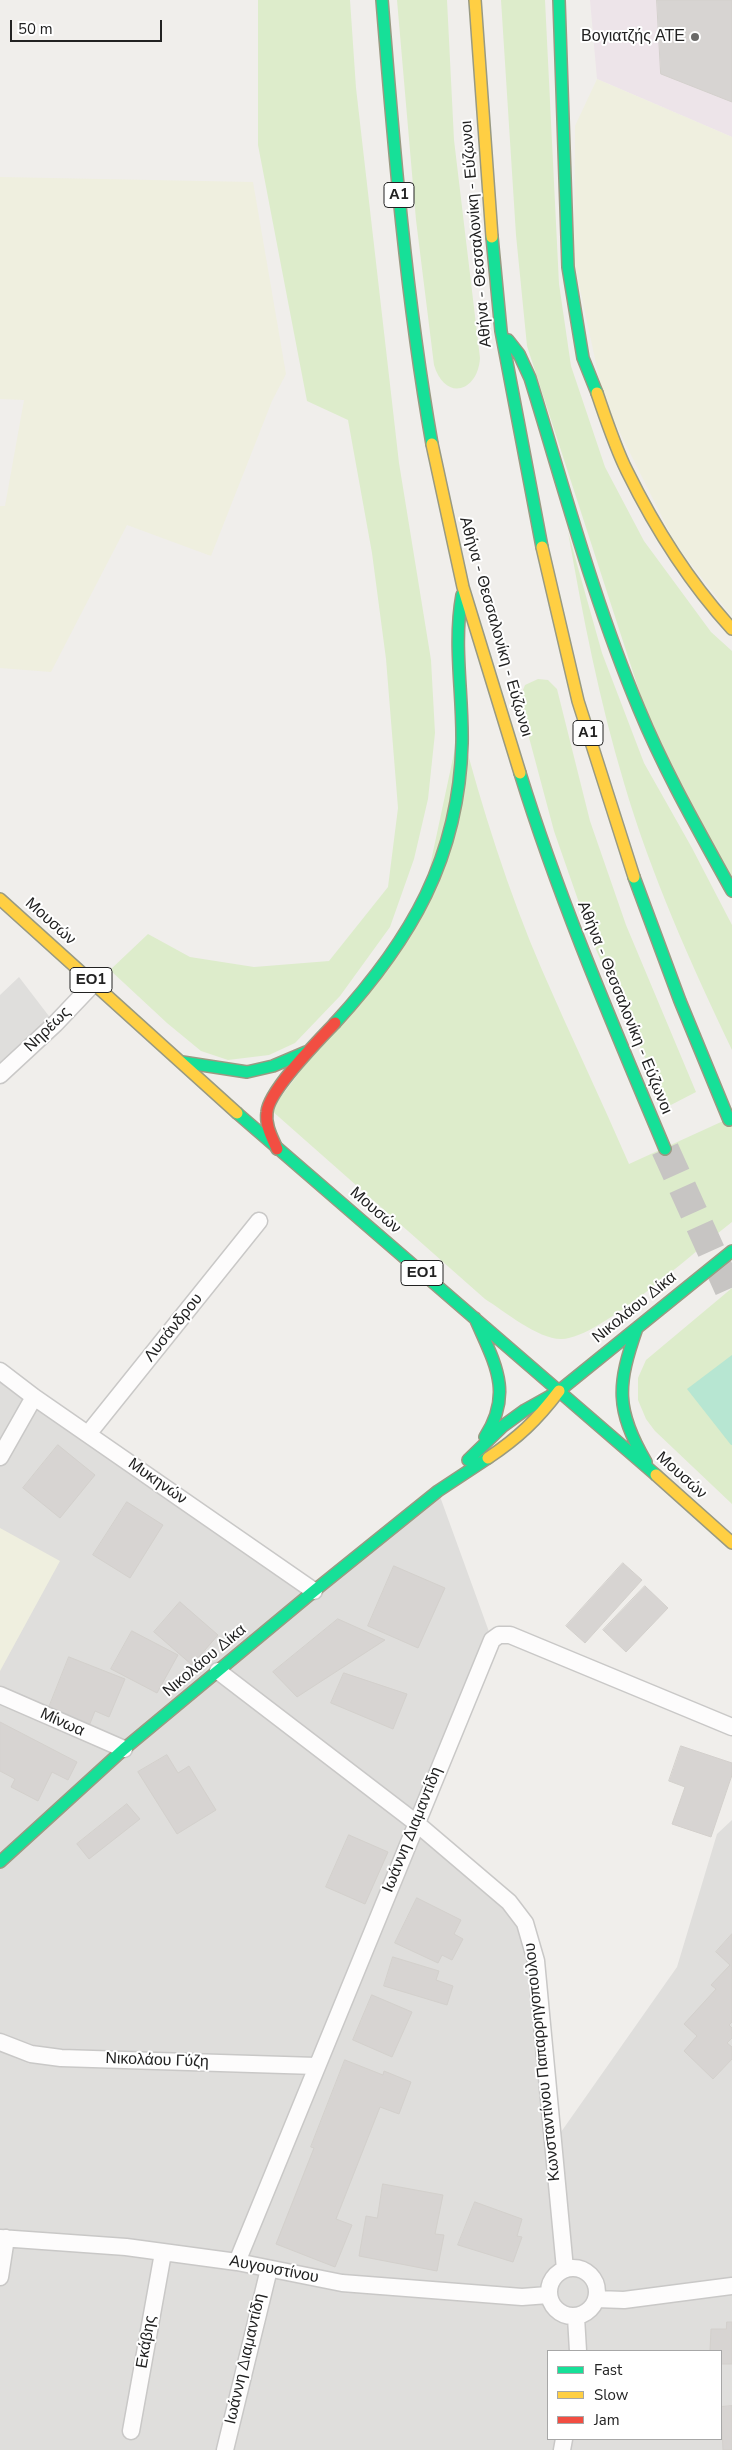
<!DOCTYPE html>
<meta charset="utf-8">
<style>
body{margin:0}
#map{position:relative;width:732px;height:2450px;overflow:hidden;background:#f0eeeb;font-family:"Nunito Sans",sans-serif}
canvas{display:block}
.legend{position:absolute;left:547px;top:2350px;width:175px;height:90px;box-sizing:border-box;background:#fff;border:1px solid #a7a7a7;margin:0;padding:6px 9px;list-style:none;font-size:15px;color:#222}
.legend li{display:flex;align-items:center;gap:10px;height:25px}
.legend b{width:25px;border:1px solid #a7a7a7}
.scale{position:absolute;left:10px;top:20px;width:152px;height:22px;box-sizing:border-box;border:2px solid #222;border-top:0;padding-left:6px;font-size:15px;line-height:18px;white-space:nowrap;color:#222;-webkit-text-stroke:4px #fff;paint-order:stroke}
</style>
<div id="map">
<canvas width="732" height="2450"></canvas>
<ul class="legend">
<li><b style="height:6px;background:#16e098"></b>Fast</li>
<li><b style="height:6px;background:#ffcf43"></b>Slow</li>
<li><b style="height:6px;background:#f24e42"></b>Jam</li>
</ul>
<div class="scale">50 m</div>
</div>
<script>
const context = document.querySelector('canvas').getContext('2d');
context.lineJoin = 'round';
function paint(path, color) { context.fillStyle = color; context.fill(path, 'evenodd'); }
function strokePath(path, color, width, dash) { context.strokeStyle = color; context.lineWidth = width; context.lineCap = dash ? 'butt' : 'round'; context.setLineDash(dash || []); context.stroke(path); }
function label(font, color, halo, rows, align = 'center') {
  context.font = font + ' "Nunito Sans",sans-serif'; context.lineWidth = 4; context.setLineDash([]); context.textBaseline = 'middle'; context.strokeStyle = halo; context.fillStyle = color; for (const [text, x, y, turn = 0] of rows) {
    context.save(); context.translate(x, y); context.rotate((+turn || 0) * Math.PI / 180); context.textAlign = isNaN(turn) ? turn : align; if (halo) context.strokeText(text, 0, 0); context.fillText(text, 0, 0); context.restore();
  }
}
paint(new Path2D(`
 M19,977L55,1024L0,1075V995Z
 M0,1371L314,1591L438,1491L492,1640L415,1822L525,1923L554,2142L677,1967L717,1834L732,1820V2450H0ZM548,2351H721V2439H548Z`), '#dfdedc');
paint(new Path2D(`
 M590,0H732V137L597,79Z`), '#ede4e9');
paint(new Path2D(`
 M597,79L732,137V617L676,545L604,401L574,261L575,126Z
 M0,177L253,182L286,374L272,401L211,556L127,525L51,672L0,668V506H5L24,400L0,399Z
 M0,1528L60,1561L0,1671Z`), '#efefdf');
paint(new Path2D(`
 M258,0H350L356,88L399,463L431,660L435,733L428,799L414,859L390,927L340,996L295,1043L269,1055L228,1060L201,1051L167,1023L110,970L148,934L190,957L254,967L329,961L388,887L398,808L386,659L372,553L348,420L307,401L258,145Z
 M397,0H447L454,140L480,358C478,392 445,402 434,365L416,220Z
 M501,0H545L559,284L571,366L605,467L644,541L711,632L732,651V893L671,789L527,346L516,235Z
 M568,532L602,653L644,763L692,848L732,925V1050C691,964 651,875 624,783C599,700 583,617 568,532Z
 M538,679L548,680L557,689L590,821L626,925L696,1092L667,1107L593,943L554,831L519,700L525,685Z
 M460,725C482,808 508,891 542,970C570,1035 601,1099 629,1164L732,1117V1222C697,1249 601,1338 562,1339C539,1340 504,1311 485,1299L271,1110L420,913Z
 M732,1288V1504L655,1431L646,1419L638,1400V1378L646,1360Z`), '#ddeccb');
paint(new Path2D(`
 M732,1355V1445H731L687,1389Z`), '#b7e6d2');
const building = new Path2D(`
 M657,0H732V102L661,74Z
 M58,1445L95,1475L60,1518L23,1488Z
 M127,1502L163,1525L130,1578L93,1555Z
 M623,1563L642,1580L585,1643L566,1626Z
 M394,1566L445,1588L418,1648L368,1626Z
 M645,1586L668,1608L626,1652L603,1630Z
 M180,1602L218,1635L192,1665L154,1632Z
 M338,1619L385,1640L297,1697L273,1672Z
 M132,1631L178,1655L157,1693L111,1669Z
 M69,1657L125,1679L109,1717L95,1711L87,1731L46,1715Z
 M344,1673L407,1694L393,1729L331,1703Z
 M0,1722L77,1762L68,1780L52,1772L38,1801L11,1787L15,1779L0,1771Z
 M681,1746L732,1763V1775L711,1837L672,1824L685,1787L669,1781Z
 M167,1755L178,1773L189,1766L216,1810L177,1834L138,1772Z
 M127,1804L140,1819L89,1859L77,1844Z
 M349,1835L388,1852L365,1904L326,1887Z
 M417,1898L461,1920L454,1934L463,1939L452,1960L442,1955L438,1963L395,1943Z
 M732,1934V2022L729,2025L732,2028V2038L727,2043L732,2047V2059L713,2079L684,2051L697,2036L684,2024L716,1989L711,1985L730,1965L716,1952Z
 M393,1957L439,1971L436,1980L453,1986L447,2005L384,1986Z
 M372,1995L412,2012L392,2057L353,2040Z
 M345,2060L383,2075L384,2071L411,2082L399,2114L380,2107L336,2219L352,2225L335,2267L276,2244L314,2148L311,2147Z
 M383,2184L443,2195L435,2234L444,2235L437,2271L359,2256L366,2216L377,2218Z
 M475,2202L522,2219L517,2236L522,2237L513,2262L458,2245Z
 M727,2322H732V2364H721V2351H710L711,2329H726Z
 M732,2406V2450H723L721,2407Z`);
paint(building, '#d7d4d2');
strokePath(building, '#d3d0cc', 1);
strokePath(new Path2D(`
 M665,1149L732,1297`), '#c7c5c3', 28, [28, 14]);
const street = new Path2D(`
 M0,1075L55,1024L94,983
 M0,1371L34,1397L314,1591
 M88,1434L259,1221
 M0,1457L34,1397
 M218,1671L415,1822L509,1902L525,1923L536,1961L565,2269
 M0,1695L124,1749
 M0,2042L31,2054L61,2058L316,2066
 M0,2238L126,2247L237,2262L342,2283L522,2297L548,2295
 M237,2262L492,1640L499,1635H510L732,1727
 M549 2292a24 24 0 1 1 48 0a24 24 0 1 1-48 0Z
 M0,2277L6,2238
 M596,2299L624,2300L732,2286
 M576,2317L578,2351
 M131,2431L163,2253
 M225,2450L269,2269
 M562,2450L564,2439`);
const fast = new Path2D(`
 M382,0C394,149 406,297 432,444
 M559,0L568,267L583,358L597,393
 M492,237L501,331L542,547
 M508,340L519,354L530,378C564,488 594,602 639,709C665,772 699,831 732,891
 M520,773C560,902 613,1025 665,1149
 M634,877L680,1001L729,1120
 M335,1023C411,940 459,858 462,743C463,693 453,644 462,595
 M182,1062L247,1072L273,1066L306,1052
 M237,1113L656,1475
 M475,1318C494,1362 514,1392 485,1437
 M637,1328C617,1385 615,1409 646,1462
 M468,1460L503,1426L525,1410L559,1391L732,1251
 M0,1862L124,1749L314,1591L438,1491L488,1458`);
const slow = new Path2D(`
 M475,0L492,237
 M597,393C606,419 615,447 627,471C655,528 689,582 732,629
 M432,444L463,587L520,773
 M542,547L578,701L634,877
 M0,899L237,1113
 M488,1458C518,1438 537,1420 559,1391
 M656,1475L732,1543`);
const jam = new Path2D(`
 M277,1149C272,1137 265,1125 267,1112C269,1090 319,1040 335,1023`);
strokePath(street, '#c9c8c7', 19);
strokePath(fast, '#999a82', 14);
strokePath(slow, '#999a82', 14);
strokePath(jam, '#999a82', 14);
strokePath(street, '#fdfcfc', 16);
strokePath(fast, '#16e098', 11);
strokePath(slow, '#ffcf43', 11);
strokePath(jam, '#f24e42', 11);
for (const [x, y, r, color] of [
 [695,37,5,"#6a6968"]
]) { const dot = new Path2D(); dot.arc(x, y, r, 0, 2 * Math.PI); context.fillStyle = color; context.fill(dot); strokePath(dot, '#fff', 2); }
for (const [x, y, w] of [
 [399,195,30],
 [588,733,30],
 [91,980,42],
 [422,1273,42]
]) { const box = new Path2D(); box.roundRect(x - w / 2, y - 12.5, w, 25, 4); context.fillStyle = '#fff'; context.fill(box); strokePath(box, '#222', 1); }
label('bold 15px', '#222', null, [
 ["Α1",399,195],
 ["Α1",588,733],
 ["ΕΟ1",91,980],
 ["ΕΟ1",422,1273]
]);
label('16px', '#222', '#fff', [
 ["Βογιατζής ΑΤΕ",685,37]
], 'right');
label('16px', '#222', '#fff', [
 ["Αθήνα - Θεσσαλονίκη - Εύζωνοι",477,234,-95],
 ["Αθήνα - Θεσσαλονίκη - Εύζωνοι",495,627,74],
 ["Μουσών",50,922,42],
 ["Αθήνα - Θεσσαλονίκη - Εύζωνοι",624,1008,68],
 ["Νηρέως",48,1030,-44],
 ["Μουσών",375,1211,41],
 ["Νικολάου Δίκα",635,1308,-39],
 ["Λυσάνδρου",174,1328,-51],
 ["Μουσών",681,1476,42],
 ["Μυκηνών",157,1482,35],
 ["Νικολάου Δίκα",205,1661,-40],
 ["Μίνωα",62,1723,24],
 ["Ιωάννη Διαμαντίδη",413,1830,-68],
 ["Νικολάου Γύζη",157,2061,2],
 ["Κωνσταντίνου Παπαρρηγοπούλου",543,2062,-96],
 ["Αυγουστίνου",274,2270,11],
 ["Εκάβης",147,2342,-80],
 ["Ιωάννη Διαμαντίδη",246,2359,-77]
]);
</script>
